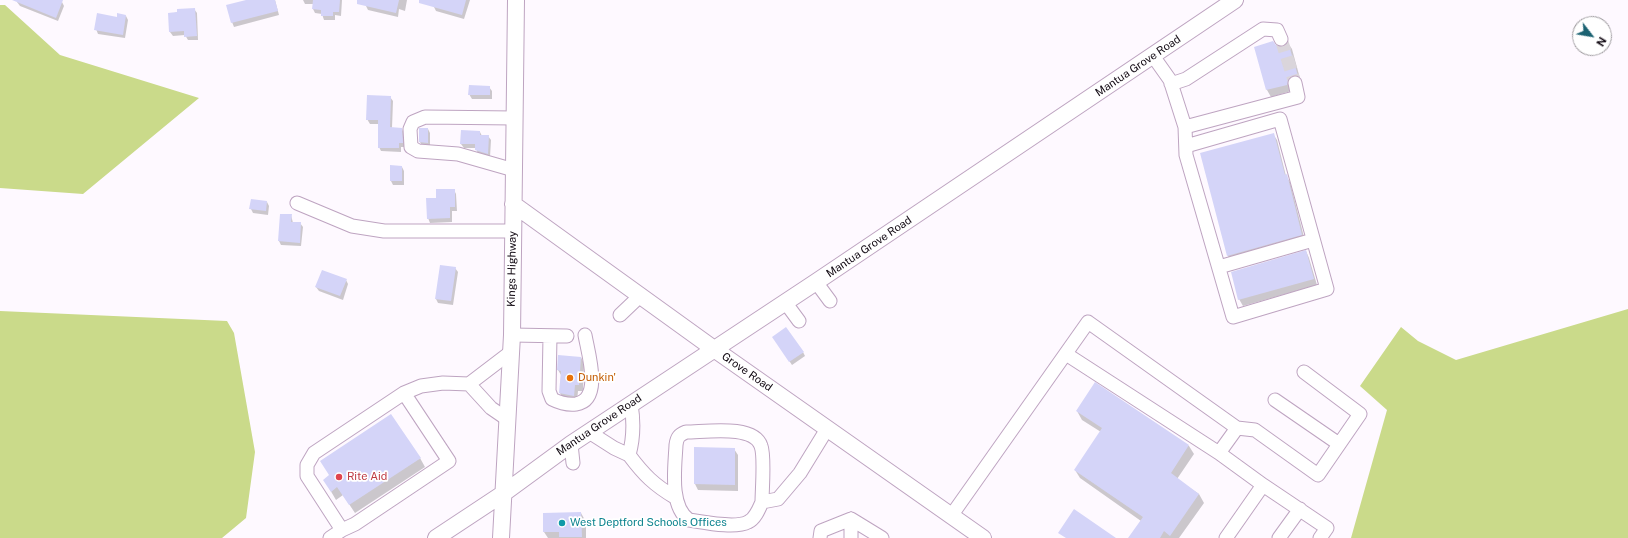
<!DOCTYPE html>
<style>
body{margin:0}
#map{position:relative;width:1628px;height:538px;overflow:hidden;background:#fef9ff;font-family:"Public Sans",sans-serif}
canvas{display:block}
.north{position:absolute;left:1572px;top:16px;width:40px;height:40px;box-sizing:border-box;background:#fff;border:1px solid #9f9ca0;border-radius:50%;rotate:121deg;font-size:11px;font-weight:700;line-height:16px;text-align:center;color:#100811}
.north::after{content:'';display:block;margin:auto;width:14px;height:18px;background:#1b6272;clip-path:polygon(50% 0,100% 100%,50% 72%,0 100%)}
</style>
<div id="map">
<canvas width="1628" height="538"></canvas>
<div class="north">N</div>
</div>
<script>
const context = document.querySelector('canvas').getContext('2d');
context.lineJoin = 'round';
function paint(path, color) { context.fillStyle = color; context.fill(path, 'evenodd'); }
function strokePath(path, color, width, dash) { context.strokeStyle = color; context.lineWidth = width; context.lineCap = dash ? 'butt' : 'round'; context.setLineDash(dash || []); context.stroke(path); }
function label(font, color, halo, rows, align = 'center') {
  context.font = font + ' "Public Sans",sans-serif'; context.lineWidth = 3.5; context.setLineDash([]); context.textBaseline = 'middle'; context.strokeStyle = halo; context.fillStyle = color; for (const [text, x, y, turn = 0] of rows) {
    context.save(); context.translate(x, y); context.rotate((+turn || 0) * Math.PI / 180); context.textAlign = isNaN(turn) ? turn : align; if (halo) context.strokeText(text, 0, 0); context.fillText(text, 0, 0); context.restore();
  }
}
paint(new Path2D(`
 M0,5H5L60,55L199,98L83,194L0,188Z
 M1628,309V538H1351L1387,410L1360,386L1401,327L1418,341L1456,360Z
 M0,311L227,321L234,333L255,452L246,518L222,538H0Z`), '#cada8a');
paint(new Path2D(`
 M18,0H56L62,2L64,6L58,21L20,6L17,2Z
 M250,0H275L279,15L234,27L232,22Z
 M303,0H342L341,16L335,15V20H324L322,14L315,13L313,9V4H305Z
 M367,0H407L405,11L399,9L398,17L368,10L366,6Z
 M435,0H470L464,19L436,11L434,7Z
 M194,9L197,13L198,40H188L185,35L173,36L170,32L169,14Z
 M126,16L128,20L125,38L98,34L96,29L118,18Z
 M1288,43L1292,49L1301,82L1291,91L1271,97L1267,90L1255,48L1275,46L1280,48L1285,47Z
 M489,87L492,91V99H472L469,94Z
 M390,97L393,101L392,128L402,129L404,134L405,147H401V152L381,151L379,147V124H370L367,119Z
 M428,129L430,133V146H422L420,142Z
 M480,132L482,136H488L491,140L490,157L478,154L476,148H464L461,144Z
 M1273,134L1277,140L1286,176L1290,182L1305,241L1232,262L1228,256L1201,154Z
 M402,167L404,171V185H393L391,181Z
 M454,190L456,194L457,211H452V222L430,223L428,218L437,199Z
 M267,202L269,206L268,215L253,213L251,209Z
 M291,215L293,223H300L303,227L301,246L281,245L279,241Z
 M1306,251L1309,258L1317,285L1243,306L1239,299Z
 M455,268L458,272L453,305L438,303L436,299Z
 M346,280L348,284L343,300L319,291L316,287Z
 M776,341L803,352L805,356L792,365Z
 M581,357L584,364L583,391H578L577,402L564,400L560,393L561,375L558,370Z
 M1095,384L1189,446L1194,454L1177,479L1199,494L1204,503L1179,538H1130L1141,521L1080,478L1075,470L1101,432L1082,420L1077,411Z
 M734,449L738,455V491L698,490L695,484Z
 M420,458L425,467L355,513L343,495L336,500L329,488Z
 M581,513L586,522V538H548L544,532V514Z`), '#0003');
paint(new Path2D(`
 M12,0H63L56,18Z
 M246,0H275L278,11L231,23L226,5Z
 M313,0H340L339,12H333V16H321V10L312,9Z
 M357,0H399L396,13L357,4Z
 M419,0H466L462,15L419,3Z
 M195,8L197,36L184,37V31L169,32L168,13L177,12V9Z
 M97,13L117,17V13L126,15L123,35L94,30Z
 M1273,41L1276,45L1281,47L1285,46L1288,42L1298,76L1294,75L1290,77L1287,85L1266,90L1254,47Z
 M469,85L490,86V95H468Z
 M367,95L391,96L390,127L402,128L403,143H399V148H378V120H366Z
 M419,128H428V143L419,142Z
 M461,130L480,131V135H489L488,154L475,150V144H460Z
 M1274,133L1285,175L1287,174L1302,235L1227,256L1200,153Z
 M390,165L402,166V181H390Z
 M436,189H455V207H450V218L427,219L426,198H436Z
 M251,199L267,201L266,211L249,209Z
 M280,214H292L291,222H301L300,243L278,241Z
 M1306,250L1314,279L1238,300L1231,272Z
 M440,265L456,267L451,301L435,299Z
 M322,270L347,279L340,296L315,287Z
 M786,327L804,352L789,362L772,337Z
 M558,355L581,357L579,385H575L574,396L559,393L561,371L557,370Z
 M1095,382L1189,445L1171,473L1199,494L1170,536L1164,531L1160,538H1128L1143,517L1074,470L1102,428L1076,411Z
 M391,414L421,458L349,505L337,487L331,492L323,480L329,475L320,461Z
 M694,447L735,448V485L694,484Z
 M1074,509L1116,538H1066L1058,533Z
 M581,512L582,537H559V532H543V513Z`), '#d4d4f8');
strokePath(new Path2D(`
 M1281,39L1295,83`), '#dad5db', 13, [13, 6]);
const minor = new Path2D(`
 M1153,56L1170,80L1185,127L1186,155L1233,317L1327,289L1280,119L1186,146
 M1171,84L1186,79L1263,29L1277,30L1281,39
 M1185,127L1298,97L1295,83
 M514,170L458,154L418,151L411,147L410,129L413,122L425,117L514,118
 M297,203L352,226L384,231H513
 M1219,267L1313,240
 M816,282L830,301
 M785,302L799,321
 M620,315L641,295
 M512,335L567,336
 M550,336L549,391L552,399C560,403 567,405 576,404C603,400 588,353 585,335
 M1066,354L1219,453
 M469,384L511,352
 M1275,400L1339,444
 M1237,428L1255,430L1318,475L1360,414L1304,372
 M589,432L614,448L629,455C634,437 634,422 631,404
 M571,444L573,463
 M629,455C644,475 654,485 676,498
 M1263,485L1327,528L1320,538
 M762,502C759,509 755,519 748,522C735,529 703,522 689,520C669,506 675,467 676,445C677,437 679,435 686,432C705,432 754,424 761,446C765,456 762,490 762,502L778,499L800,473L827,429
 M951,516L1088,322L1237,428L1219,453L1263,485L1226,538
 M851,519L882,538
 M342,530L355,524L449,461L404,393
 M330,538L342,530L307,476V465L314,453L404,393L421,386L443,383L469,384L491,408L507,419
 M820,538L821,531L851,519
 M851,538V519
 M1279,538L1300,509`);
const major = new Path2D(`
 M513,204L714,349L983,538
 M436,538L504,493L571,444L816,282L1235,0
 M501,538L512,335L516,0`);
strokePath(minor, '#bea4c1', 15);
strokePath(major, '#bea4c1', 18);
strokePath(minor, '#fff', 13);
strokePath(major, '#fff', 16);
for (const [x, y, r, color] of [
 [570,378,4,"#e8710a"],
 [339,477,4,"#e0444e"],
 [562,523,4,"#0f9aa8"]
]) { const dot = new Path2D(); dot.arc(x, y, r, 0, 2 * Math.PI); context.fillStyle = color; context.fill(dot); strokePath(dot, '#fff', 1.5); }
label('11px', '#100811', '#fff', [
 ["Mantua Grove Road",1138,66,-34],
 ["Mantua Grove Road",869,247,-34],
 ["Kings Highway",512,269,-89],
 ["Grove Road",747,372,35],
 ["Mantua Grove Road",599,425,-34]
]);
label('11px', '#c56008', '#fff', [
 ["Dunkin'",578,378]
], 'left');
label('11px', '#be3a42', '#fff', [
 ["Rite Aid",347,477]
], 'left');
label('11px', '#0d838f', '#fff', [
 ["West Deptford Schools Offices",570,523]
], 'left');
</script>
